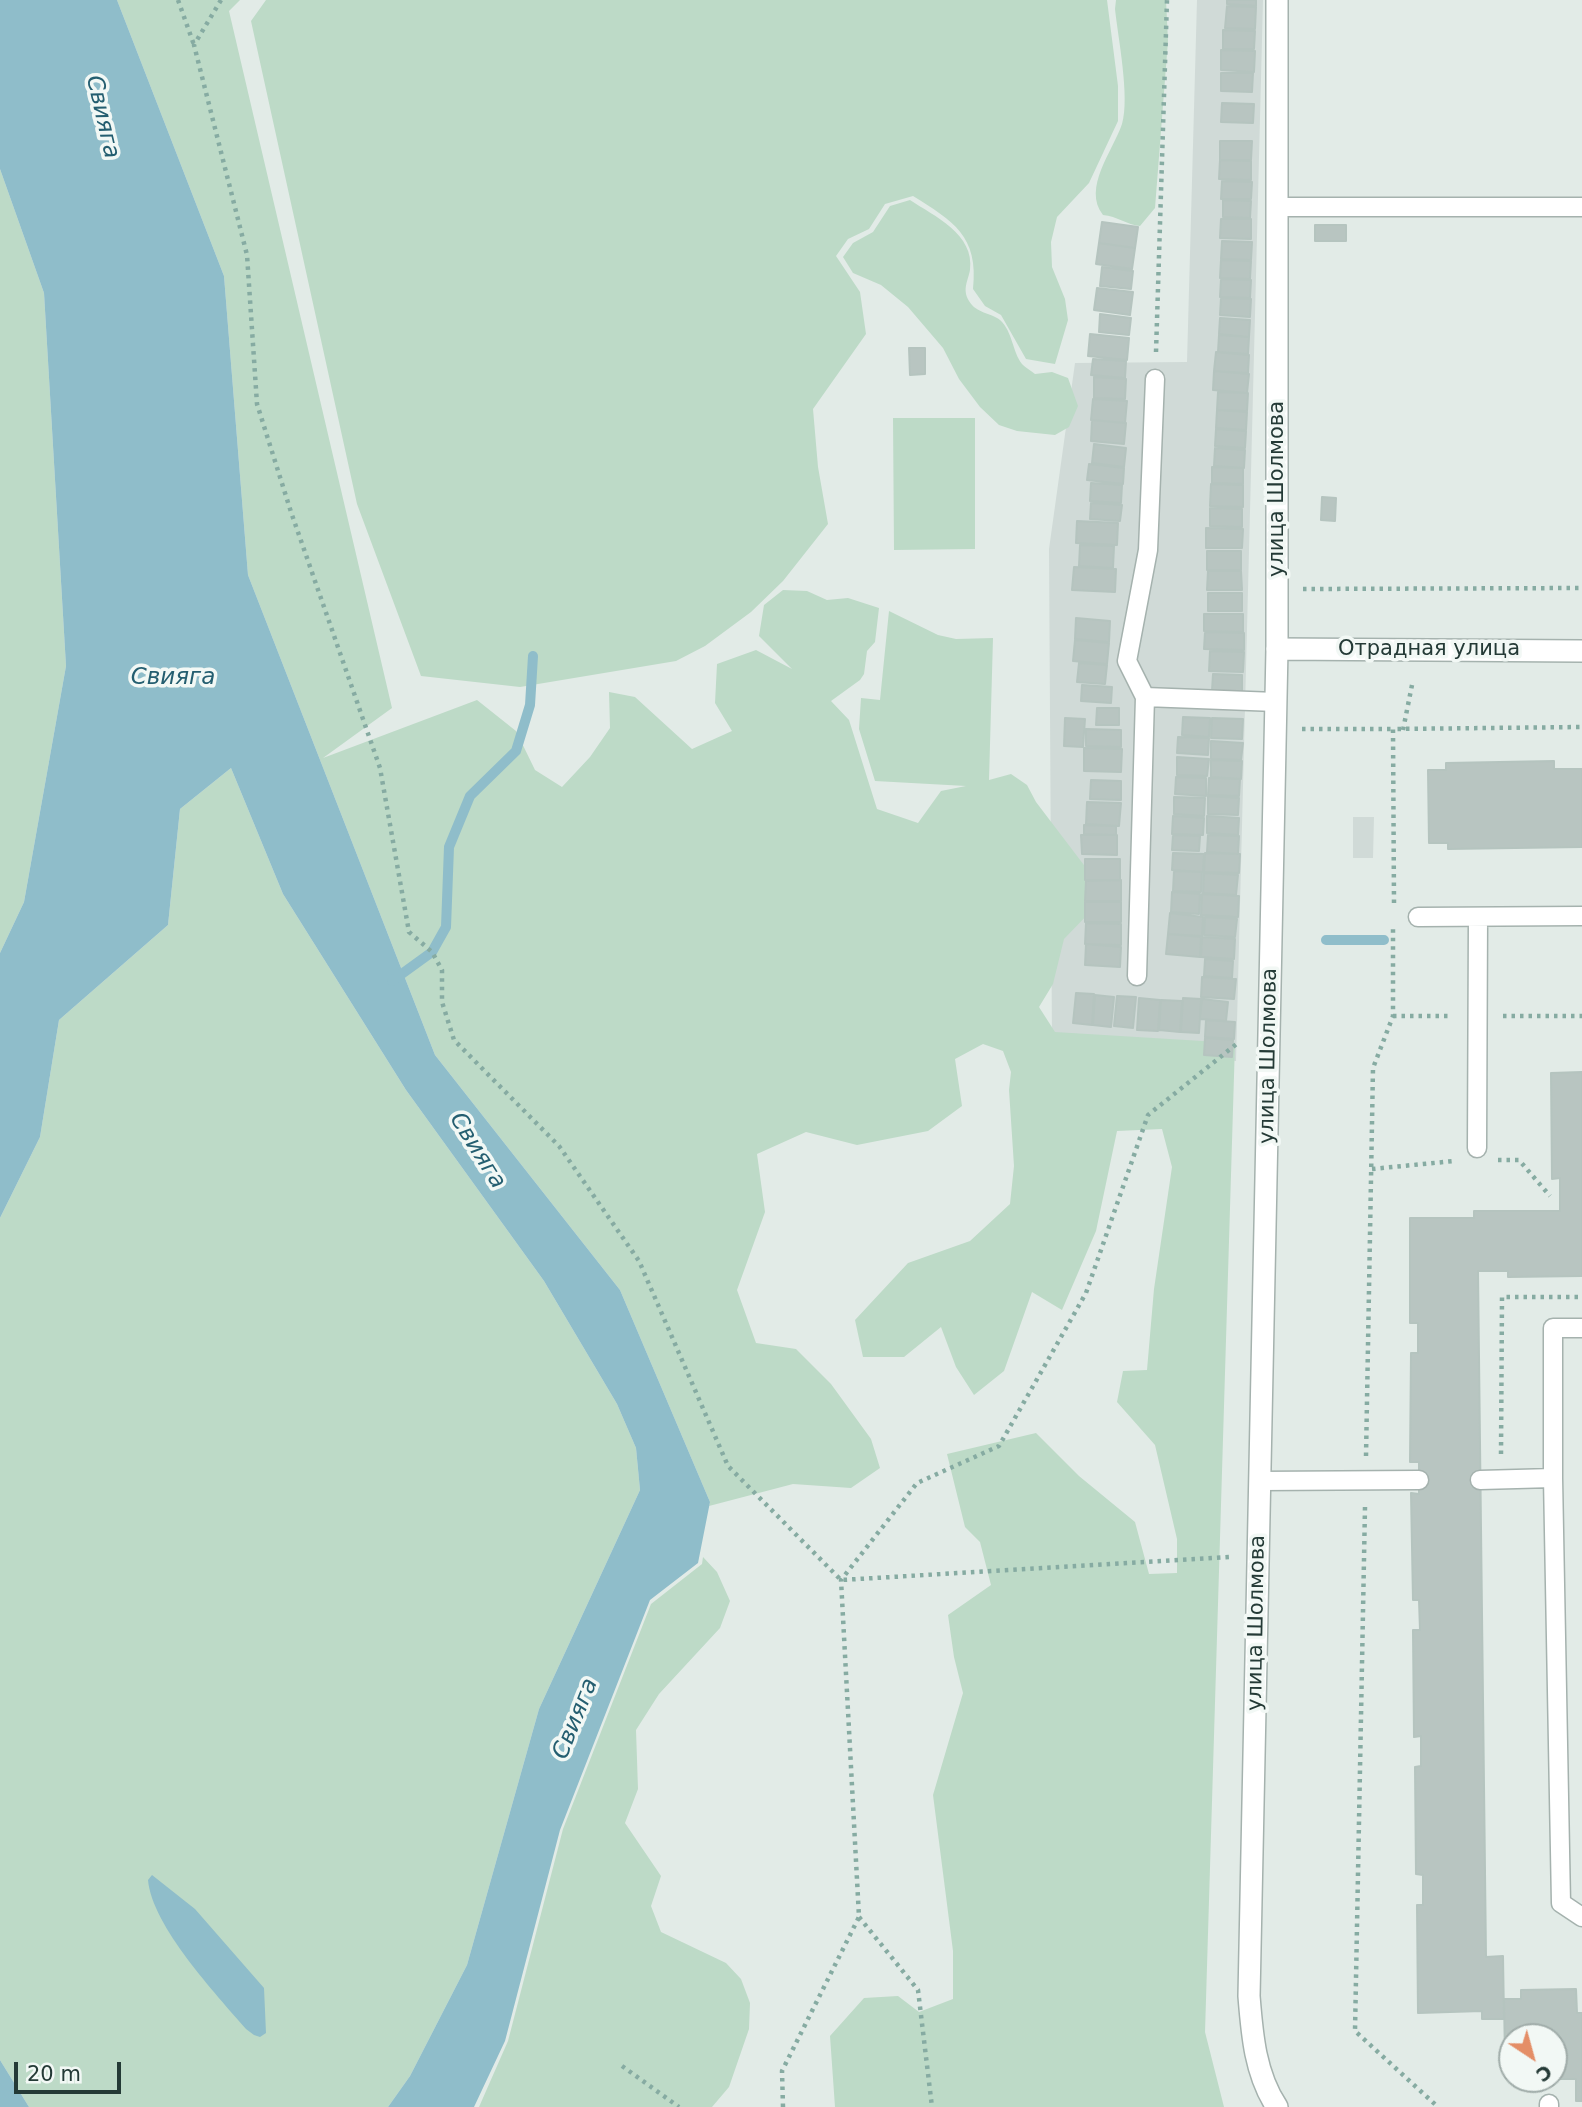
<!DOCTYPE html>
<meta charset="utf-8">
<style>
body{margin:0}
#map{position:relative;width:1582px;height:2107px;overflow:hidden;background:#e2ebe7;font-family:"DejaVu Sans",sans-serif}
canvas{display:block}
.north{position:absolute;left:1498px;top:2023px;width:70px;height:70px;box-sizing:border-box;background:#f2f8f5;border:2px solid #a0aca9;border-radius:50%;rotate:144deg;font-size:19px;font-weight:700;line-height:28px;text-align:center;color:#243a36}
.north::after{content:'';display:block;margin:auto;width:24px;height:32px;background:#e48e67;clip-path:polygon(50% 0,100% 100%,50% 72%,0 100%)}
.scale{position:absolute;left:14px;top:2062px;width:107px;height:32px;box-sizing:border-box;border:4px solid #243a36;border-top:0;padding-left:9px;font-size:21px;line-height:24px;white-space:nowrap;color:#243a36;-webkit-text-stroke:5px #f2f8f5;paint-order:stroke}
</style>
<div id="map">
<canvas width="1582" height="2107"></canvas>
<div class="north">С</div>
<div class="scale">20 m</div>
</div>
<script>
const context = document.querySelector('canvas').getContext('2d');
context.lineJoin = 'round';
function paint(path, color) { context.fillStyle = color; context.fill(path, 'evenodd'); }
function strokePath(path, color, width, dash) { context.strokeStyle = color; context.lineWidth = width; context.lineCap = dash ? 'butt' : 'round'; context.setLineDash(dash || []); context.stroke(path); }
function label(font, color, halo, rows, align = 'center') {
  context.font = font + ' "DejaVu Sans",sans-serif'; context.lineWidth = 7; context.setLineDash([]); context.textBaseline = 'middle'; context.strokeStyle = halo; context.fillStyle = color; for (const [text, x, y, turn = 0] of rows) {
    context.save(); context.translate(x, y); context.rotate((+turn || 0) * Math.PI / 180); context.textAlign = isNaN(turn) ? turn : align; if (halo) context.strokeText(text, 0, 0); context.fillText(text, 0, 0); context.restore();
  }
}
paint(new Path2D(`
 M1197,0H1263L1236,1061L1199,1060L1052,1043L1049,549L1075,363L1187,362Z
 M1353,817H1374L1373,858H1353Z`), '#d0dad7');
paint(new Path2D(`
 M117,0H240L229,11L392,708L323,758L477,700L516,731L535,770L562,787L590,757L610,728L609,692L635,697L692,749L732,731L715,703L717,664L756,650L792,669L759,636L764,605L783,590L807,591L827,600L848,598L879,608L875,642L867,651L864,674L860,680L831,701L849,720L877,809L918,823L941,791L966,786L875,781L859,729L861,698L880,700L889,611L938,635L956,639L993,638L989,780L1011,774L1027,785L1036,802L1093,877L1091,911L1064,939L1053,984L1039,1007L1055,1032L1235,1043L1205,2032L1224,2107H835L830,2036L864,1998L898,1996L919,2012L953,1999V1951L933,1795L963,1693L954,1657L948,1615L991,1585L980,1542L965,1527L947,1454L1036,1433L1079,1476L1135,1522L1149,1574L1177,1573V1539L1155,1445L1117,1402L1123,1371L1147,1370L1154,1289L1172,1167L1162,1129L1117,1131L1096,1231L1062,1310L1032,1292L1004,1371L974,1395L956,1367L941,1327L904,1357H863L855,1320L908,1263L970,1241L1010,1204L1014,1166L1009,1090L1011,1072L1003,1051L983,1044L955,1059L962,1106L928,1131L857,1145L806,1132L757,1154L765,1212L737,1290L756,1343L796,1349L831,1384L871,1439L880,1468L851,1488L793,1484L709,1506L710,1502L620,1290L435,1055L248,575L224,276Z
 M266,0H1107L1118,86V121L1089,183L1057,217L1051,242L1052,267L1065,299L1068,320L1055,364L1026,359L1001,315L985,306L973,289C979,236 953,221 913,196L885,204L869,229L848,239L836,256L860,292L866,334L813,409L818,467L828,524L783,581L751,612L705,646L676,661L520,687L421,676L357,504L251,21Z
 M1116,0H1166L1168,41L1155,208L1140,226C1127,225 1117,216 1103,215C1082,188 1113,151 1122,124C1130,97 1118,38 1115,9Z
 M0,169L44,293L66,666L24,902L0,953Z
 M910,200C934,216 975,234 970,270C968,281 962,289 969,301C977,314 990,312 1000,320C1013,332 1012,351 1022,364C1025,367 1031,371 1035,374L1052,372L1068,378L1078,406L1069,427L1055,435L1017,431L999,425L980,407L959,379L943,348L908,307L881,285L853,273L843,257L853,243L873,232L890,206Z
 M893,418H975V549L894,550Z
 M231,768L283,894L406,1090L544,1281L617,1404L636,1448L640,1490L539,1709L467,1965L410,2076L388,2107H29L0,2060V1218L40,1137L59,1020L168,925L180,809Z
 M703,1557L717,1572L730,1601L720,1628L659,1694L636,1730L638,1789L625,1823L661,1876L651,1906L661,1932L726,1963L741,1979L750,2003L749,2029L729,2087L712,2107H479L508,2041L563,1829L651,1604L702,1564Z`), '#bddac7');
paint(new Path2D(`
 M0,0H117L224,276L248,575L435,1055L620,1290L710,1502L698,1563L650,1600L560,1830L505,2041L474,2107H388L410,2076L467,1965L539,1709L640,1490L636,1448L617,1404L544,1281L406,1090L283,894L231,768L180,809L168,925L59,1020L40,1137L0,1218V953L24,902L66,666L44,293L0,169Z
 M152,1875L195,1909L264,1988L266,2033L260,2037L254,2035L246,2029C216,1994 152,1926 148,1880Z
 M0,2060L29,2107H0Z`), '#8fbdca');
strokePath(new Path2D(`
 M1326,940H1384
 M392,981L432,952L446,927L449,847L470,796L516,751L530,705L533,656`), '#8fbdca', 10);
const building = new Path2D(`
 M1227,0H1256V6L1227,4Z
 M1227,6L1256,7L1255,29L1225,28Z
 M1223,30L1255,31L1254,49H1223Z
 M1221,50L1255,51L1254,72L1221,70Z
 M1221,73H1253L1252,92L1221,91Z
 M1222,103L1254,104L1253,123L1221,122Z
 M1220,141H1252L1251,160H1220Z
 M1220,160L1251,161V180L1219,179Z
 M1222,181L1252,182L1251,199H1221Z
 M1223,200L1251,201L1250,218L1223,217Z
 M1221,219H1251V239L1220,238Z
 M1102,222L1138,227L1135,248L1099,243Z
 M1315,225H1346V241H1315Z
 M1222,241L1252,242L1251,260L1221,259Z
 M1099,243L1135,248L1132,269L1096,264Z
 M1221,260L1251,261L1250,279L1220,278Z
 M1102,267L1133,271L1131,289L1100,286Z
 M1221,279L1251,280L1250,298L1220,297Z
 M1097,288L1133,292L1130,315L1094,310Z
 M1221,298L1251,299L1250,317L1220,315Z
 M1100,314L1131,318L1129,335L1099,332Z
 M1220,318L1250,320L1249,337L1219,334Z
 M1090,334L1129,338L1127,360L1088,356Z
 M1219,335L1249,337L1248,354L1218,352Z
 M909,348H925V374L910,375Z
 M1216,352L1249,355L1248,373L1214,371Z
 M1093,359L1126,361L1125,378L1091,375Z
 M1214,371L1249,374L1247,393L1213,390Z
 M1094,377L1126,379L1125,399L1094,398Z
 M1218,392L1248,393L1247,411L1217,410Z
 M1093,399L1127,401L1125,423L1091,420Z
 M1217,410L1247,412L1246,430L1216,428Z
 M1092,420L1126,423L1124,444L1091,441Z
 M1216,429L1246,431L1245,448L1215,446Z
 M1094,444L1126,448L1124,467L1092,463Z
 M1215,448L1245,450L1244,468L1214,466Z
 M1089,464L1124,468L1123,484L1087,480Z
 M1212,467L1243,468V484L1212,483Z
 M1091,483L1122,485L1121,503L1090,501Z
 M1211,484L1243,485V507L1210,506Z
 M1322,497L1336,498L1335,521L1321,520Z
 M1091,503L1122,505L1120,521L1090,519Z
 M1210,508L1242,509V527L1210,526Z
 M1077,521L1118,523L1117,545L1076,543Z
 M1206,528L1243,529L1242,548H1206Z
 M1080,545L1114,546L1113,568L1079,566Z
 M1207,551H1241V570H1207Z
 M1074,567L1116,569L1115,592L1072,590Z
 M1208,571H1241L1242,590H1207Z
 M1208,593H1242V611H1208Z
 M1204,614H1243V632L1204,631Z
 M1076,618L1110,621L1109,642L1075,639Z
 M1205,632L1244,633V650L1204,649Z
 M1075,640L1109,643L1107,664L1073,661Z
 M1210,651L1244,652L1243,672L1209,671Z
 M1079,663L1107,665L1105,684L1077,682Z
 M1213,674L1242,675V692L1212,691Z
 M1082,685L1112,687L1111,703L1081,701Z
 M1097,708H1119V725H1096Z
 M1183,717L1210,718L1209,737L1182,735Z
 M1065,718L1085,719L1083,747L1064,746Z
 M1212,718L1243,719L1242,739L1211,738Z
 M1086,729L1121,730V747L1086,746Z
 M1178,737L1209,738L1208,755L1177,753Z
 M1211,741L1243,743L1241,760L1211,759Z
 M1084,748L1122,749L1121,772L1084,771Z
 M1177,757L1209,759L1207,776L1177,775Z
 M1211,760L1242,761L1241,779L1211,777Z
 M1554,761V769H1582V847L1448,849V843H1429L1428,770H1446V763Z
 M1176,777L1206,778V796L1175,794Z
 M1209,778L1240,779L1239,796L1208,795Z
 M1091,780L1121,781V800L1090,799Z
 M1208,796L1239,798L1238,815L1208,814Z
 M1174,797L1205,798L1204,816L1174,814Z
 M1087,802L1121,803L1119,826L1086,824Z
 M1173,816L1204,818L1203,835L1172,834Z
 M1207,816L1239,818L1238,835L1207,833Z
 M1084,825L1116,826V835L1084,834Z
 M1081,835H1117V855L1082,854Z
 M1173,835L1200,836L1199,851L1172,850Z
 M1208,835L1239,836L1238,854L1207,852Z
 M1173,853L1204,854L1203,872L1172,870Z
 M1205,853L1240,854L1239,873L1204,872Z
 M1085,859H1120V880H1085Z
 M1174,871L1202,872L1201,892L1173,891Z
 M1204,873L1238,875L1236,895L1203,893Z
 M1121,880V901H1085L1086,881Z
 M1172,892L1200,894L1199,914L1171,912Z
 M1202,894L1239,896L1238,917L1201,915Z
 M1085,902H1121V922H1085Z
 M1170,913L1203,917L1202,937L1168,934Z
 M1205,917L1237,919L1235,937L1204,935Z
 M1086,923L1121,924V945L1085,944Z
 M1168,934L1201,936L1200,957L1166,954Z
 M1202,937L1235,939L1234,959L1201,957Z
 M1086,944L1121,947L1120,967L1085,965Z
 M1205,959L1233,961L1232,978L1204,976Z
 M1202,977L1236,979L1234,999L1201,997Z
 M1076,993L1094,994L1092,1025L1073,1023Z
 M1095,995L1114,997L1111,1027L1093,1025Z
 M1117,996L1136,997L1133,1028L1114,1026Z
 M1139,998L1160,1000L1158,1031L1137,1030Z
 M1183,998L1201,999L1199,1033L1181,1032Z
 M1202,999L1228,1002L1226,1021L1200,1019Z
 M1161,1000L1182,1001L1180,1032L1159,1030Z
 M1206,1020L1235,1022L1234,1039L1205,1037Z
 M1205,1038L1233,1040L1232,1057L1204,1055Z
 M1582,1072V1276L1508,1277V1271H1478L1486,1957L1503,1956L1504,2019H1482V2011L1418,2013L1417,1905H1423V1875L1416,1874L1415,1767L1421,1766V1736L1414,1737L1413,1630H1420L1419,1600H1413L1411,1493L1419,1494V1462H1410L1411,1353H1418V1323H1410V1218H1474V1211H1560V1178L1552,1179L1551,1073Z
 M1576,1989L1577,2013H1582V2101H1576V2079H1556L1554,2037H1512V2059H1505L1504,1999H1521V1990Z`);
paint(building, '#b8c5c1');
strokePath(building, '#b5c4bf', 2);
const service = new Path2D(`
 M1278,207H1582
 M1145,697L1127,661L1148,550L1155,379
 M1418,917L1582,916
 M1137,976L1145,697L1276,702
 M1477,1148L1478,917
 M1582,1328H1553V1478L1561,1903L1582,1917
 M1480,1480L1553,1478
 M1260,1481L1419,1480
 M1549,2104V2107`);
const minor = new Path2D(`
 M1277,649V0`);
const tertiary = new Path2D(`
 M1277,2107C1255,2074 1252,2034 1249,1996L1277,649L1582,651`);
strokePath(service, '#a5b2ae', 21);
strokePath(minor, '#a5b2ae', 24);
strokePath(tertiary, '#a5b2ae', 24);
strokePath(new Path2D(`
 M178,0L194,45
 M221,0L194,45L247,255L257,404L291,512L380,768L409,932L432,952L442,970V1002L454,1040L559,1146L639,1261L728,1466L841,1580L1230,1557
 M1156,352L1167,0
 M1303,589L1582,588
 M1302,729H1393
 M1403,730L1412,685
 M1394,903L1393,729L1582,727
 M1393,1016H1452
 M1503,1016H1582
 M1498,1160H1519L1550,1196
 M1372,1169L1454,1161
 M1501,1454L1502,1297H1582
 M1366,1456L1373,1068L1393,1016V929
 M1365,1507L1355,2031L1438,2107
 M859,1917L918,1990L932,2107
 M622,2066L679,2107
 M783,2107L782,2071L859,1917L841,1580L917,1483L999,1446L1086,1293L1148,1115L1239,1042`), '#86aba2', 4.5, [3.5, 5]);
strokePath(service, '#fff', 18);
strokePath(minor, '#fff', 21);
strokePath(tertiary, '#fff', 21);
label('21px', '#243a36', '#f2f8f5', [
 ["улица Шолмова",1278,489,-90],
 ["Отрадная улица",1429,650],
 ["улица Шолмова",1269,1056,-89],
 ["улица Шолмова",1257,1623,-89]
]);
label('italic 23px', '#245e70', '#f2f8f5', [
 ["Свияга",102,117,77],
 ["Свияга",173,678],
 ["Свияга",477,1151,58],
 ["Свияга",576,1719,-68]
]);
</script>
